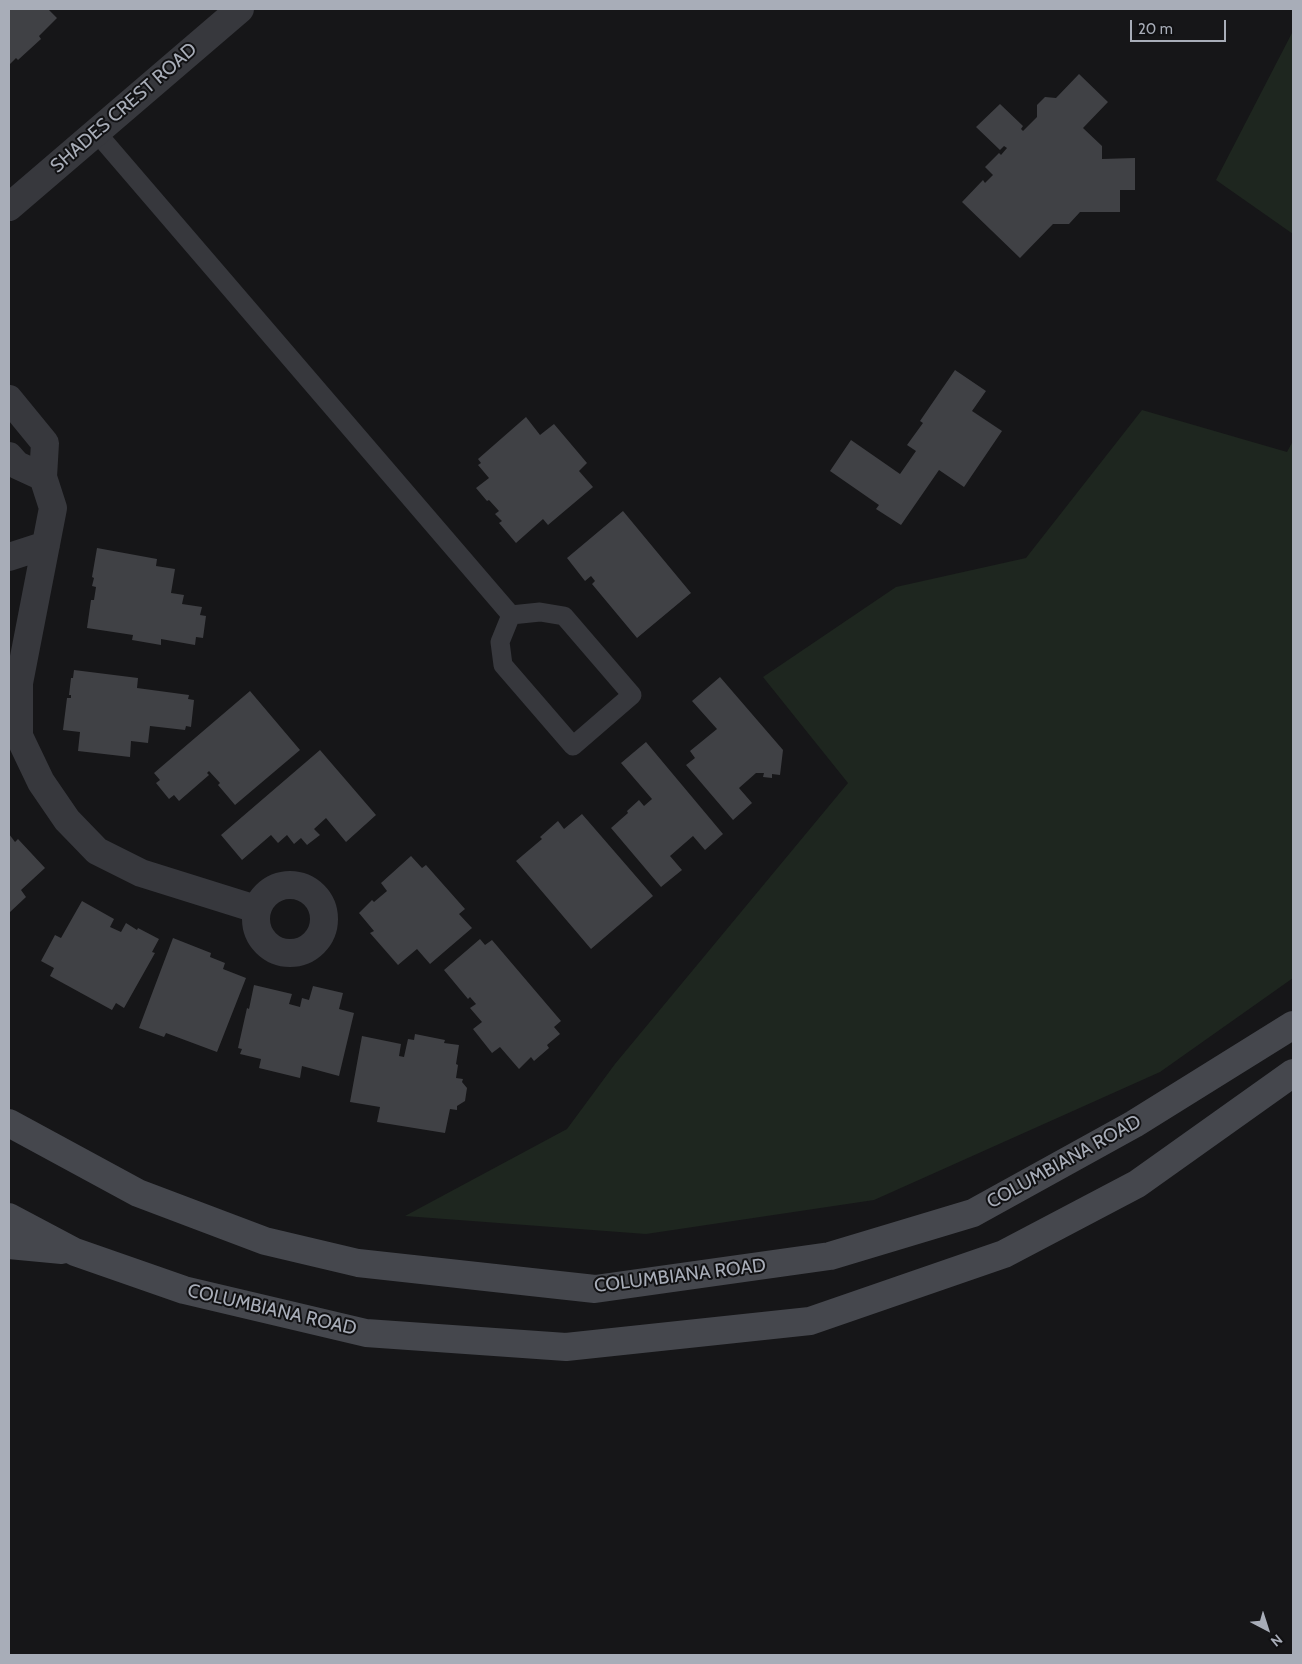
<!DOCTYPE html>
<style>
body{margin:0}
#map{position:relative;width:1302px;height:1664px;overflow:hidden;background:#161618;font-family:Cabin,sans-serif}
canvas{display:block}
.frame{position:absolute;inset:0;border:10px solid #a8adb8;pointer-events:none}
.north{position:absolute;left:1242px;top:1604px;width:50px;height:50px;-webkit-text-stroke:4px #111113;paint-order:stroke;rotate:140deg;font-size:14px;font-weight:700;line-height:20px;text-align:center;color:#a8adb8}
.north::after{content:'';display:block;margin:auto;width:18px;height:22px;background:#a8adb8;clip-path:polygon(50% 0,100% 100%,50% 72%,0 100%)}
.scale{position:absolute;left:1130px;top:20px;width:96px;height:22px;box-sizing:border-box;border:2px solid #a8adb8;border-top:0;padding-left:6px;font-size:15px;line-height:18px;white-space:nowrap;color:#a8adb8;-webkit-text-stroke:4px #111113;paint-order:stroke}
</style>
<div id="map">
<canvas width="1302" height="1664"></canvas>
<div class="frame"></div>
<div class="north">N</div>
<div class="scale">20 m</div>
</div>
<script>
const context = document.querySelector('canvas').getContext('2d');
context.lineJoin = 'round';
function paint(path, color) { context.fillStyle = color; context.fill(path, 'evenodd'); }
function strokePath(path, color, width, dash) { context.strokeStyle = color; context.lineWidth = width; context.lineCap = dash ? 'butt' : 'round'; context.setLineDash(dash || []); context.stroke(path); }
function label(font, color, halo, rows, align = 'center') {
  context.font = font + ' Cabin,sans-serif'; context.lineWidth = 4; context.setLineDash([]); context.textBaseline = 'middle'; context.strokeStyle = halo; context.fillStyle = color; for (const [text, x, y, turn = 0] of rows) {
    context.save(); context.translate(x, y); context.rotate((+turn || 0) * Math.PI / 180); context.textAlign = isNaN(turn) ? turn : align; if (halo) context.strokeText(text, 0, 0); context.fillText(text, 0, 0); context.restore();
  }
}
paint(new Path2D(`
 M1293,31V234L1216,180Z
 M1142,410L1287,452L1293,441V978L1160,1072L874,1200L646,1234L405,1216L567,1129L615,1064L848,783L763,677L896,587L1026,558Z`), '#1e261f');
paint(new Path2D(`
 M9,9H48L57,18L39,36L41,39L18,60L16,58L9,65Z
 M1079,74L1108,102L1083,128L1102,146V159L1135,158V190H1120V212H1080L1069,224H1053L1020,258L962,202L983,180L985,183L993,175L985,167L999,153L1001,155L1007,148L1004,146L1000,150L976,127L1000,104L1023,126L1021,129L1023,131L1037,117V105L1045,97L1056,98Z
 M955,370L986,391L972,411L1002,431L964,487L939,470L901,525L876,509L879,505L830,471L851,440L900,474L916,451L907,445L923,423L920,421Z
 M526,417L540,435L554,424L587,463L579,471L593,487L548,525L543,519L516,543L499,523L502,521L495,514L499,511L489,500L487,501L476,488L489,478L478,465L481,463L478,459Z
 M623,511L691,593L637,638L592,584L595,581L591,576L585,581L567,558Z
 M97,548L157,559L156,566L175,569L171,593L184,595L182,604L202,607L200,615L206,616L203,638L196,637L195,645L161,639V645L132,640L133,635L87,628L91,600H94L96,587L92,586L94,578L92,577Z
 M74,670L138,678L137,688L189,695L188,699L194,700L191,727L186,726L185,730L150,726L148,743L131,741L130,757L78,751L80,732L63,730L67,698H71V695H69L71,678H73Z
 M720,677L783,750L780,775L772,774V778L763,777L764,773H756L739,788L752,803L733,820L686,765L695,758L690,751L717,729L692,701Z
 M250,691L300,750L235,805L218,785L220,783L209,771L207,773L209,775L179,801L174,795L169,799L156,783L160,780L154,773Z
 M646,742L723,834L705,850L693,836L670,856L682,870L661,887L611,828L628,813L627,811L639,800L644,806L652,799L621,763Z
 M320,750L376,815L346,842L326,818L314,829L320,835L307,845L301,838L294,844L287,835L278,843L271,835L242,860L221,835Z
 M582,814L653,896L591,949L516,861L542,839L540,837L558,821L564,829Z
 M9,834L15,842L18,839L45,868L21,890L26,897L9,913Z
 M411,856L422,868L426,865L465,909L459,914L472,928L430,964L417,949L398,965L370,933L374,931L359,913L372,900L374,902L387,891L381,883Z
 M82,901L114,919L110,927L121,932L126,923L137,930L138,928L159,939L152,952L155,953L124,1008L116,1003L112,1010L50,976L54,968L41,961L55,935L61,938Z
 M173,938L211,953L210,957L225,963L223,969L246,978L217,1052L166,1033L164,1037L139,1028Z
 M480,939L485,945L492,940L561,1021L554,1027L560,1034L547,1045L549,1048L534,1061L531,1057L519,1069L500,1047L492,1053L473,1029L482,1022L470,1008L476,1004L470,997L468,999L444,970Z
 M254,985L292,994L289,1004L300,1007L302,998L309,1000L313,986L343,993L339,1009L354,1013L339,1076L302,1066L300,1078L259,1068L261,1059L240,1054L242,1049L238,1048L247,1008L249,1009Z
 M415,1034L445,1040L444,1043L459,1045L456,1064L458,1065L456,1078L463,1079L462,1082L467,1088L465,1101L457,1106V1110L450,1109L445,1133L377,1122L380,1107L350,1102L362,1036L401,1044L399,1056L404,1057L408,1039L414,1040Z`), '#404145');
strokePath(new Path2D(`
 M96,132L511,615
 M540,612L564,616L632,695L573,746L503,665L500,642L511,615Z`), '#37383d', 19);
strokePath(new Path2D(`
 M9,399L45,443L43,477L53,508L19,683V736L41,782L67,820L97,851L141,873L256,909
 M9,456L17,465L43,477
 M9,557L46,545
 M256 919a34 34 0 1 1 68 0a34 34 0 1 1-68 0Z`), '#37383d', 28);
strokePath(new Path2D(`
 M9,207L240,9`), '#37383d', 28);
strokePath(new Path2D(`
 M9,1123L138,1193L265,1241L358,1263L595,1289L830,1256L973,1213L1134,1124L1293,1025
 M9,1217L75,1252L184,1290L366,1333L566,1347L810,1321L1004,1254L1137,1184L1293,1073
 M9,1245L62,1250`), '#45474d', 28);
label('19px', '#a8adb8', '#111113', [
 ["SHADES CREST ROAD",124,108,-41],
 ["COLUMBIANA ROAD",1064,1162,-29],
 ["COLUMBIANA ROAD",680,1276,-7],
 ["COLUMBIANA ROAD",272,1310,13]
]);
</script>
